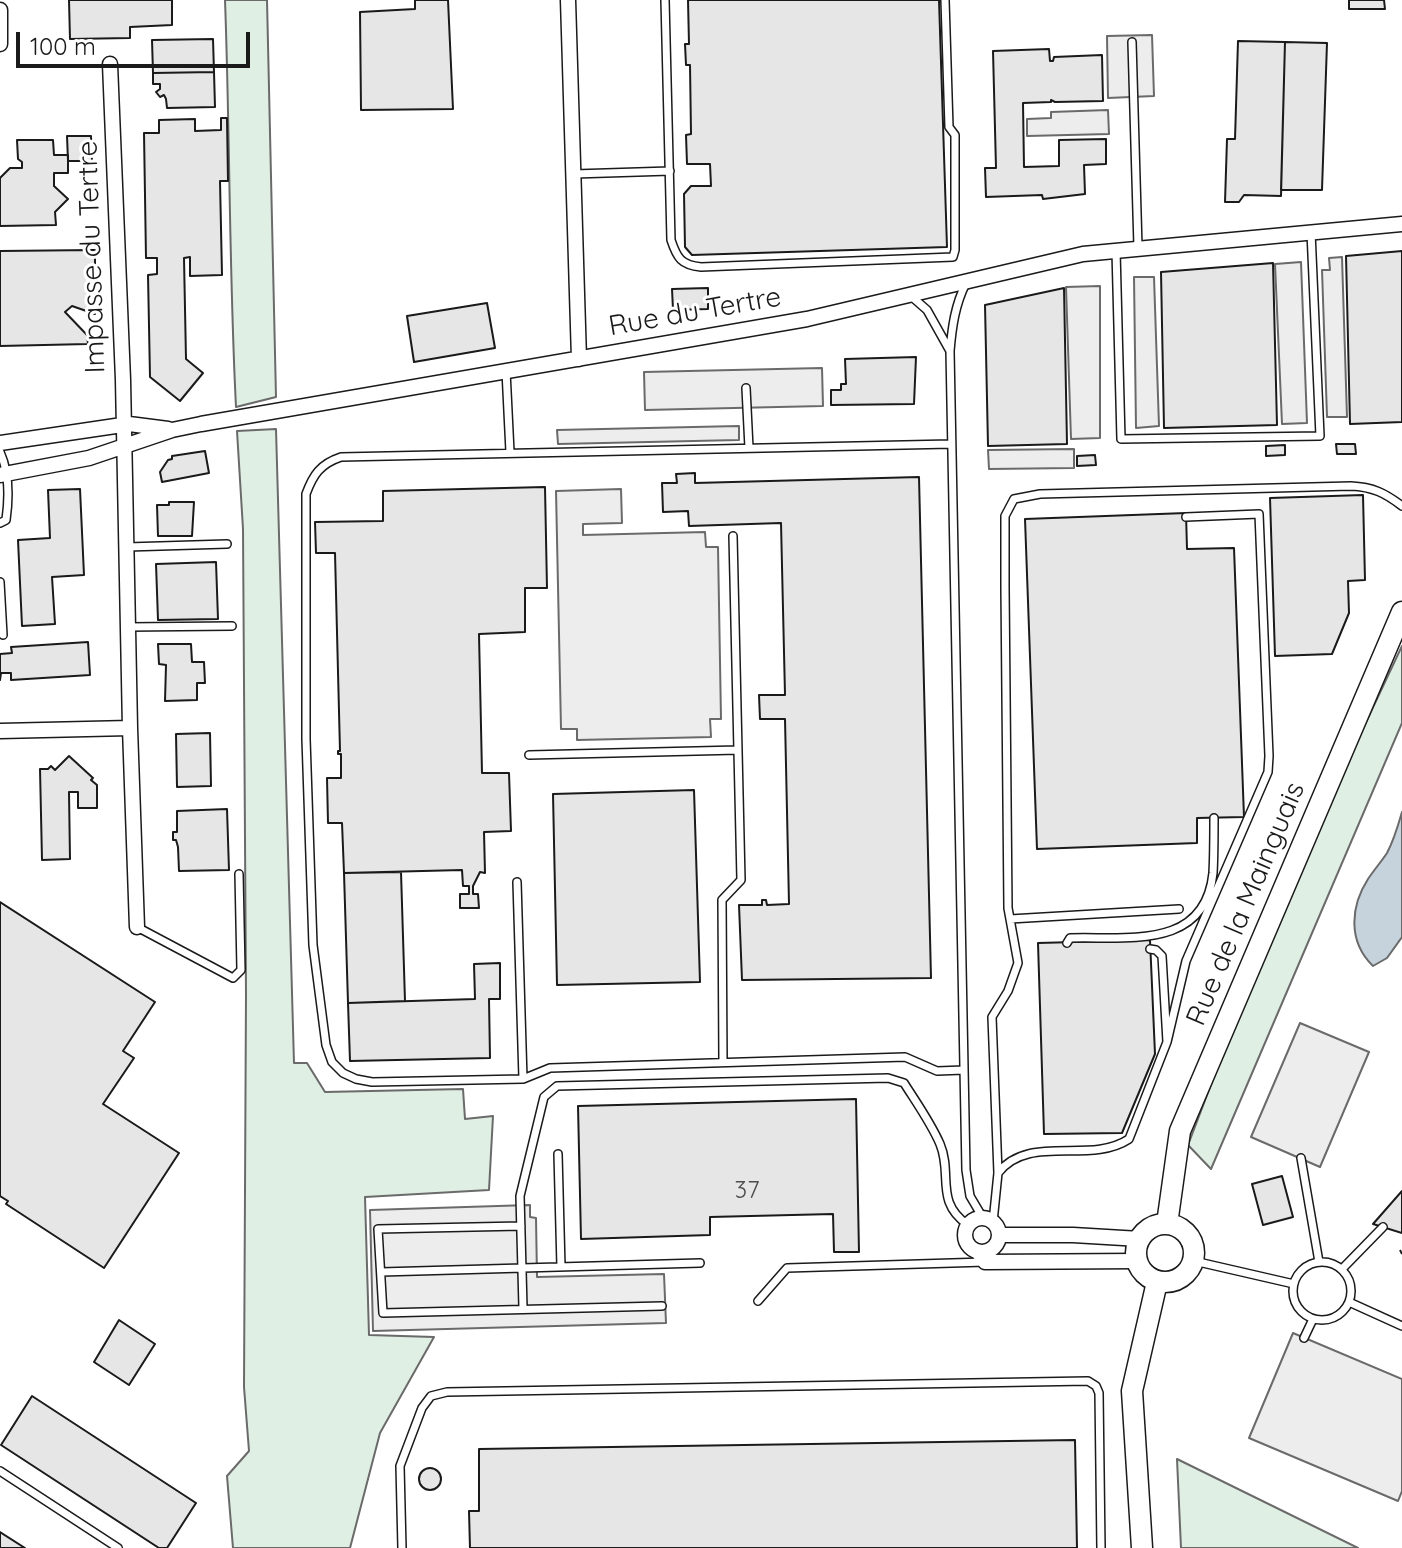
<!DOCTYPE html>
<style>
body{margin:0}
#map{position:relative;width:1402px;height:1548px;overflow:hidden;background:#fff;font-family:Quicksand,sans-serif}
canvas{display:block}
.scale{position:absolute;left:16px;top:32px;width:234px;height:36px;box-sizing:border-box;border:4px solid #1a1a1a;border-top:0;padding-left:10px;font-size:24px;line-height:28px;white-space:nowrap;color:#1a1a1a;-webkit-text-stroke:6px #fff;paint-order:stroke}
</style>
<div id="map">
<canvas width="1402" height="1548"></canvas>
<div class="scale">100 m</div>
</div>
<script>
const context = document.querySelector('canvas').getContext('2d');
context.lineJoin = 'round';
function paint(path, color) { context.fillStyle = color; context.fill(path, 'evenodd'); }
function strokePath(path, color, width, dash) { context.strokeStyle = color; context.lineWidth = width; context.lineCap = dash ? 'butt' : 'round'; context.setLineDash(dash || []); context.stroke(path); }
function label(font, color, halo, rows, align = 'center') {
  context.font = font + ' Quicksand,sans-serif'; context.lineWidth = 6; context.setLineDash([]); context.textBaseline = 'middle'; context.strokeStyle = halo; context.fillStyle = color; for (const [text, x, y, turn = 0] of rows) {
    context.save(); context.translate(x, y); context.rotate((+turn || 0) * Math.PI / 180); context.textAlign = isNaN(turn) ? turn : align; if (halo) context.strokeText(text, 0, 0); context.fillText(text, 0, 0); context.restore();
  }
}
const green = new Path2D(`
 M225,0H267L276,397L236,407C229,271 230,136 225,0Z
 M276,429L294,1063H307L325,1092L463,1089L465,1119L493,1116L489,1190L365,1197L369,1335L434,1337L380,1433L350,1548H233L227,1476L249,1451L244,1387L246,994L243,529L237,431Z
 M1402,646V723L1211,1169L1188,1145L1249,985L1310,841Z
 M1177,1459L1358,1548H1181Z`);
paint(green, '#e0efe3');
strokePath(green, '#6a6a6a', 2);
const parking = new Path2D(`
 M1152,35L1154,96L1108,98L1107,36Z
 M1108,110L1109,134L1027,136V119L1051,118V112Z
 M1342,257L1347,417H1327L1322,270H1330L1329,258Z
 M1301,262L1307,423L1282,424L1275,264Z
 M1134,277H1154L1159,426L1136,428Z
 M1100,286V438L1071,439L1066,287Z
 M822,368L823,406L645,410L644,372Z
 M739,426V440L558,444L557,430Z
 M1074,449V468L989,469L988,450Z
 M621,489L622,523L583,524V535L705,532L706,547H718L721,719H710L711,737L577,740V729H561L556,491Z
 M1300,1023L1369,1052L1320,1167L1251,1137Z
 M530,1205V1217L536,1218L537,1277L664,1274L666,1323L373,1331L370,1210Z
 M1293,1333L1402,1379V1491L1398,1501L1249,1438Z`);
paint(parking, '#ededed');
strokePath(parking, '#6a6a6a', 2);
const water = new Path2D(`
 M1402,812V937L1387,958L1373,966C1348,942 1350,907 1368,879C1374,870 1381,862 1387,853C1394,840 1398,826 1402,812Z`);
paint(water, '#c6d2dc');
strokePath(water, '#6a6a6a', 2);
const building = new Path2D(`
 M69,0H172V25L130,27V38L70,39Z
 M415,0H448L453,109L361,110L360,12L415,9Z
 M688,0H939L947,247L692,255L685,247L684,194L691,186H711L710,164H687L686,135L691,134L690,65H686L685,44H689Z
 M1349,0H1384L1385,9H1349Z
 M213,39L214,72L153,73L152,40Z
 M1238,41L1285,42L1281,196L1244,195L1239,202H1225L1227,139H1235Z
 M1285,42L1327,43L1322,190H1281Z
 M1049,49L1050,61H1053L1054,57L1102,55L1103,101L1055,102L1051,100V102L1023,103L1024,167L1059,166V140L1106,139V164L1084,165L1085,194L1043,199L1042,195L986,197L985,168H996L993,51Z
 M214,72L215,107L167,108L166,99L164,95L160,97L156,92L160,89V84H153V73Z
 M221,118H227L228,181H220L222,275L190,276V257L184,258L186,359L203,373L180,401L150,377L148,275L157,274V258H146L144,133H159V120L195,119V131L221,130Z
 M67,136H91L92,161H68Z
 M17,140H53L54,155H68V173H54V186L68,199L55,212L56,225L0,226V178L10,168H22V162L18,159Z
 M95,250V314L72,306L65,312L87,335L88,344L0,346V251Z
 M1402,251V422L1350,424L1346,256Z
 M1273,263L1277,425L1164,428L1161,272Z
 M708,288V309L673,310L672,289Z
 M1064,288L1067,444L988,446L985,305Z
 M487,303L495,348L414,362L407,316Z
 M916,357L914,404L831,405V390H841V384H846L845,359Z
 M1336,444H1355L1356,454H1337Z
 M1285,445V455L1266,456V446Z
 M205,451L209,473L162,482L160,472L168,460L172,459V456Z
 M1095,455L1096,465L1077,466V456Z
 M695,473V483L919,477L931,978L742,980L739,905H762V900H766L767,905L789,904L785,719H760L759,695H785L781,523L689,526L688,511L663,512L662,483H677L676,474Z
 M545,487L547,588H525V632L479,634L482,773H509L511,831L484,832L485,873L480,872L473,886V894H478L479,908H460V894H469V886H463L462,870L344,873L342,823H328L327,778H341V754H338V751H340L335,553H316L315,522L383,521V491Z
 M80,489L84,575L52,577L55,624L22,626L18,540L50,538L48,490Z
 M1363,495L1365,580L1348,581L1349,613L1332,654L1275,656L1270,498Z
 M169,502H194L192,536H158L157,505H169Z
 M1186,513L1187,549L1234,548L1244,817L1197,818V843L1037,849L1025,519Z
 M216,562L218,619L158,620L156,564Z
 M88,642L90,675L11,680V673H1L0,680V654L12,653L11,647Z
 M158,644H191L192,662H204L205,683H197V700L165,701L166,665L159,664Z
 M210,733L211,786L177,787L176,734Z
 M69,756L93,778L91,780L97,785V808H78V792H69L70,859L42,860L40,769H48L51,766L55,770Z
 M694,790L700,982L557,985L553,794Z
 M227,809L229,870L179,871L178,847L176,840H173V832H177V811Z
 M401,872L405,1001L348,1003L344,873Z
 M0,902L155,1002L123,1051L134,1058L103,1104L179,1153L104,1268L6,1204L8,1201L0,1196Z
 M1150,940L1155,1054L1122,1133L1044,1134L1038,943Z
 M500,963V999H489L490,1058L350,1061L348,1003L475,999L474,964Z
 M856,1099L859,1252H834L833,1214L710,1217V1235L581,1239L578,1106Z
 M1282,1176L1293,1217L1263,1225L1252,1184Z
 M1402,1191V1233L1373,1224Z
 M119,1320L155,1344L129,1385L94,1362Z
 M32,1396L196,1503L167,1548H159L1,1445Z
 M1075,1440L1077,1548H470L469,1511H479V1449Z
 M419 1479a11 11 0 1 1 22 0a11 11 0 1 1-22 0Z
 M0,1532L25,1548H0Z`);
paint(building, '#e6e6e6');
strokePath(building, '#1a1a1a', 2);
const lane = new Path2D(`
 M665,0L671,240C677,258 681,265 701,267L953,257L955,250V135L949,127L945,0
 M1132,42L1138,247
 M574,174L670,171
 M1116,251L1121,439L1320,436L1311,232
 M911,296L927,310L950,351C952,327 955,305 966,283
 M950,351L966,1170L970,1196L983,1218
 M506,371L510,452
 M746,388L749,448
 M951,444L341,457C320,464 313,475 306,494V739L313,945L326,1045L332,1062L343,1073L356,1079L372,1082L523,1079L550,1068L905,1057L937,1071L964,1070
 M0,452C9,472 9,499 6,520L0,523
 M127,547L227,544
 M0,582L3,635
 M128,627L232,626
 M529,755L738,750
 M517,882L523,1079
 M1010,919L1179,909
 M137,927L233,978L241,970L239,874
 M1067,943L1070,938C1126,936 1205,951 1213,873C1214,855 1214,836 1214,818
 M1167,1042L1186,961L1268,772L1269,756L1259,514L1186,517
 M723,1062L722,900L741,880L733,536
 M558,1154L561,1267
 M1301,1158L1319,1262
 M998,1173C1029,1133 1090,1165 1129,1139L1167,1042L1162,956L1156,950L1150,949
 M993,1222L998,1173L992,1017L1008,991L1018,963L1008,908L1005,588V516L1014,499L1040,494L1351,486C1373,487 1385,493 1402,506
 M521,1226L378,1229L383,1313L662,1306
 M1194,1261L1294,1284
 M1293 1291a29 29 0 1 1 58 0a29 29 0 1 1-58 0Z
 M1342,1269L1383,1227
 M381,1272L700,1263
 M758,1301L787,1268L985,1262
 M1349,1302L1402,1326
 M523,1308L520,1196L544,1097L557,1086L888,1078L904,1083C916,1102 931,1123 940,1144C953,1175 934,1201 968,1225
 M1304,1338L1313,1319
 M0,1471L118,1548
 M402,1548L400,1466L422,1408L431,1396L447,1392L1088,1381L1096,1386L1099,1393L1101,1548`);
const street = new Path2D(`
 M568,0L579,359
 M0,10V44
 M110,64L123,380L130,728L137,927
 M0,443L129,424L168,429
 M0,475L89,458L172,430L201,424L807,319L1083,254L1402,224
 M0,731L130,728
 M965 1235a17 17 0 1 1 34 0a17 17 0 1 1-34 0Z
 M1000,1235H1073L1140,1239
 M978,1252L985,1262L1137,1261`);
const secondary = new Path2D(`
 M1136 1253a29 29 0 1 1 58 0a29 29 0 1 1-58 0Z
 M1167,1224L1180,1131L1402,612
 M1142,1548L1132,1391L1157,1282`);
strokePath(lane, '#1a1a1a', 10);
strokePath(street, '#1a1a1a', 17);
strokePath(secondary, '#1a1a1a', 23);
strokePath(lane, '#fff', 7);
strokePath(street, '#fff', 14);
strokePath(secondary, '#fff', 20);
strokePath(new Path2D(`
 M1400,1250L1402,1254`), '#1a1a1a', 2, [10, 4]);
label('24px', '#4d4d4d', null, [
 ["37",747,1191]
]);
label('28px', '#1a1a1a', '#fff', [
 ["Impasse du Tertre",92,257,-92],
 ["Rue du Tertre",695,312,-10],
 ["Rue de la Mainguais",1246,904,-67]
]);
</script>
